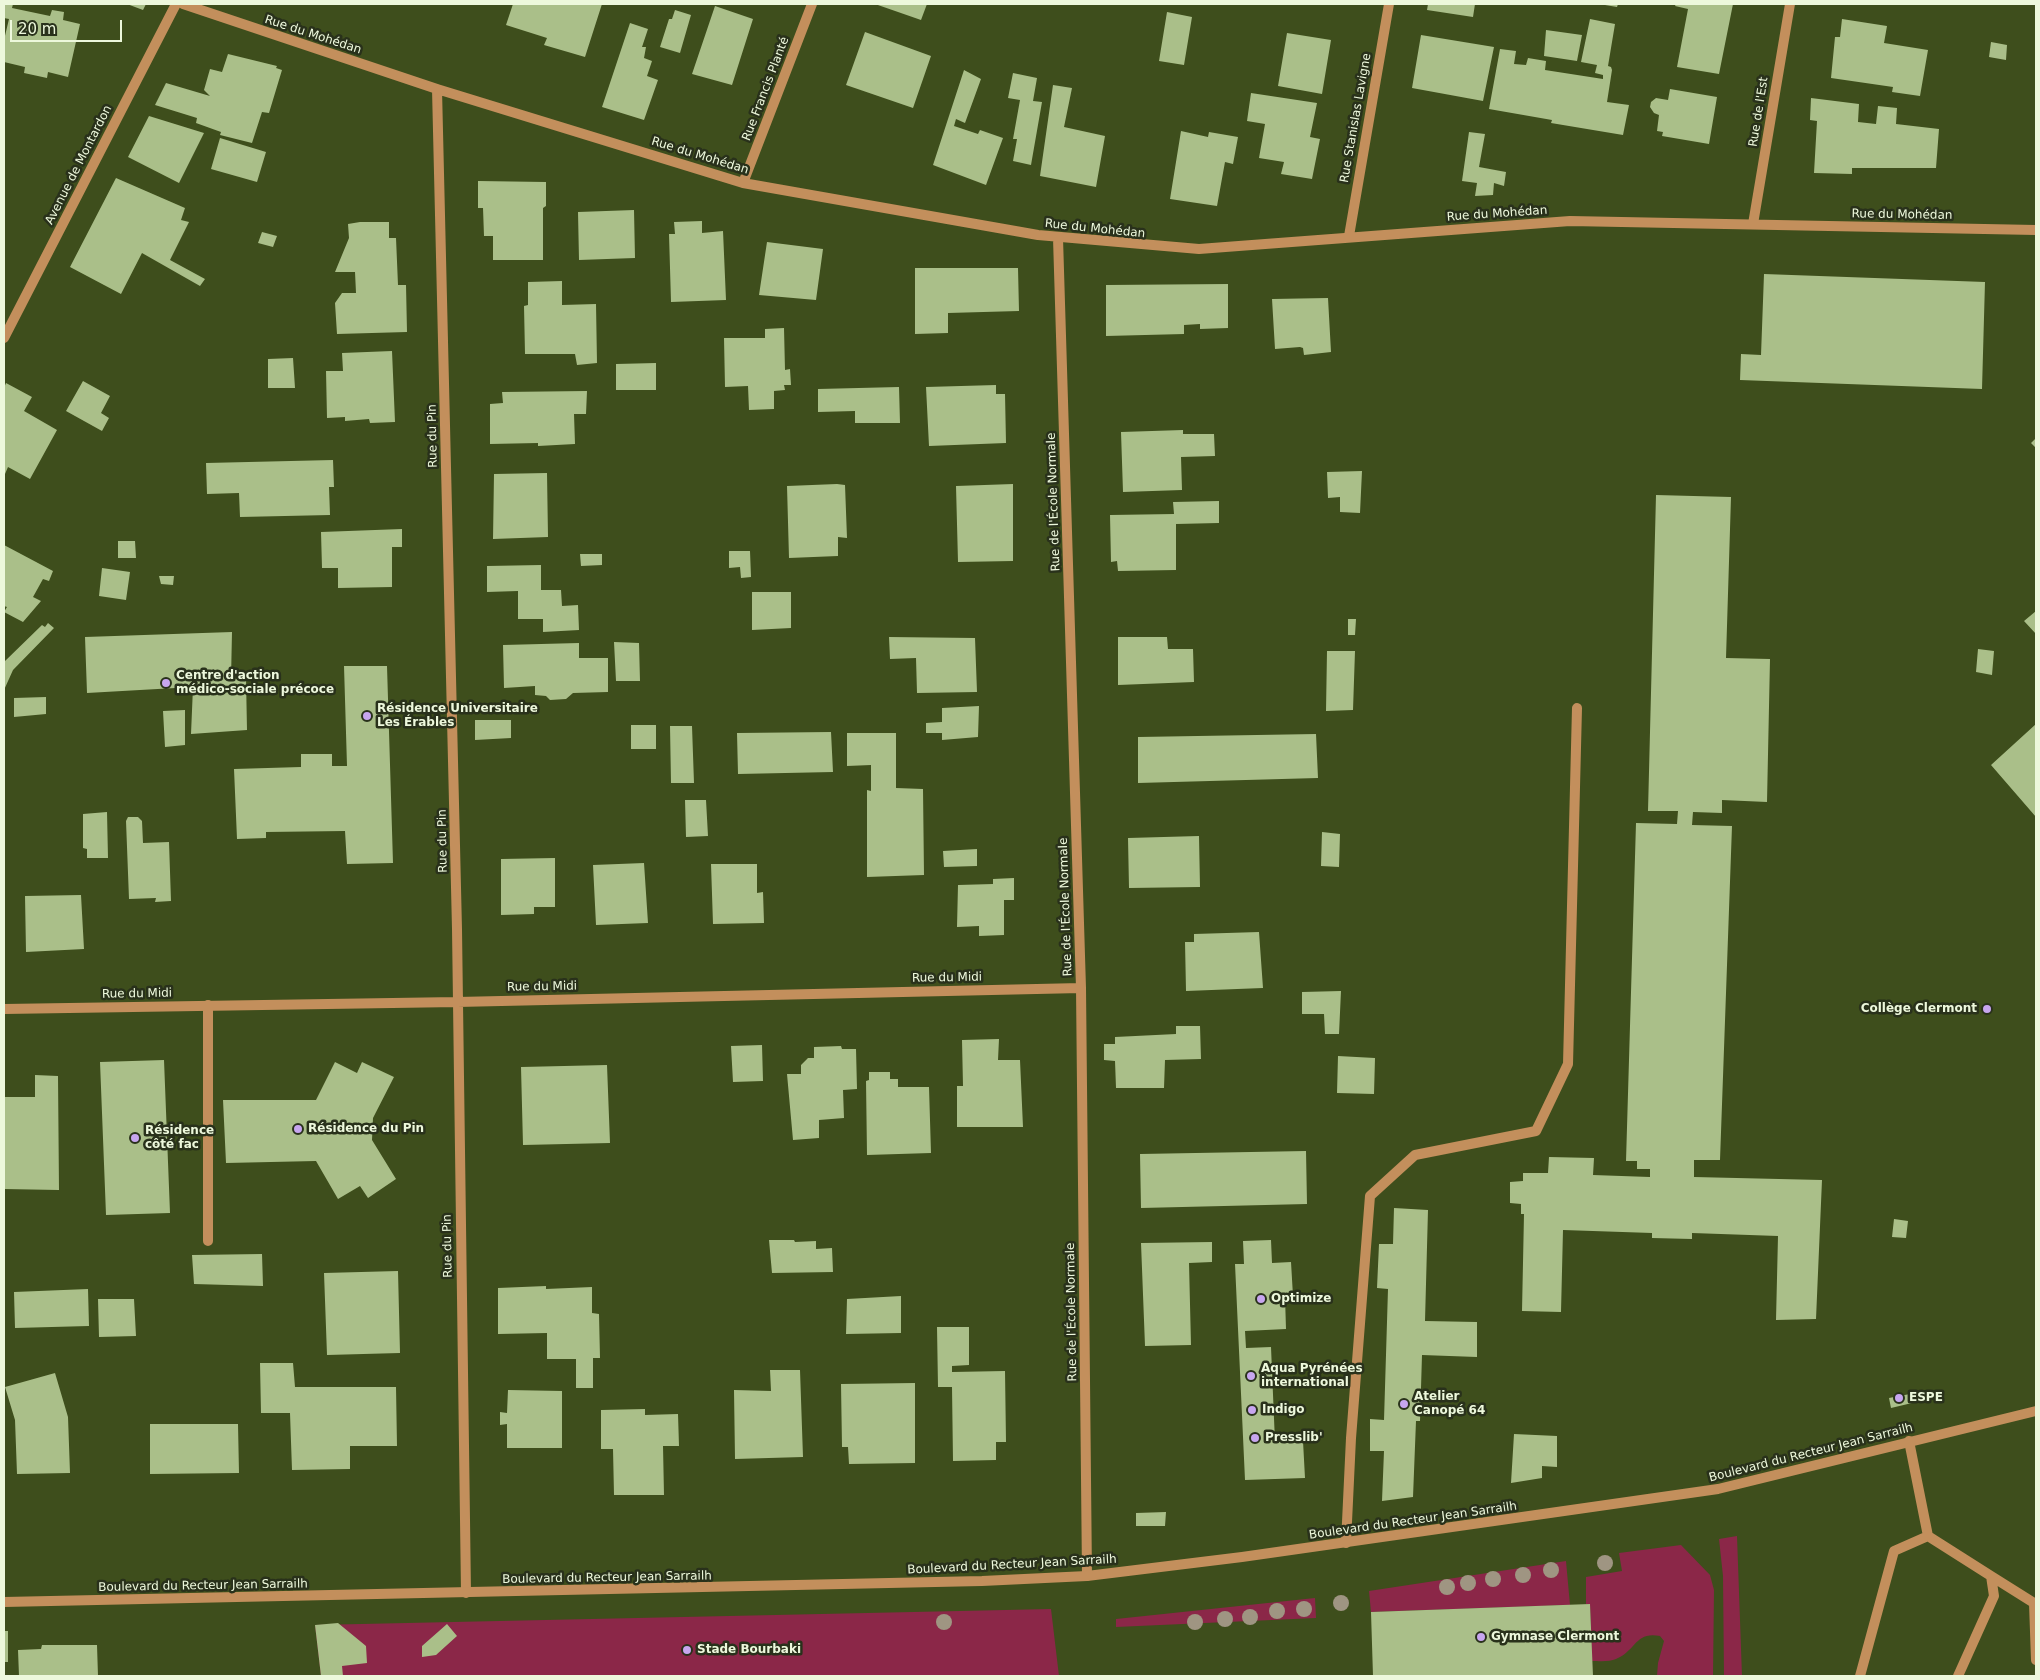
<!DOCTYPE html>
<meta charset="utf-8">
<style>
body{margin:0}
#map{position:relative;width:2040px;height:1680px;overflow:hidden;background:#3e4e1c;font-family:"DejaVu Sans",sans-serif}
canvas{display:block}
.frame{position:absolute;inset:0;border:5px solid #edf8dc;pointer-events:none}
.scale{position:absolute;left:10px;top:20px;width:112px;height:22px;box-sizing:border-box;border:2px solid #edf8dc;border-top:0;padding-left:6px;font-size:15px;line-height:18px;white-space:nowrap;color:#edf8dc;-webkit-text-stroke:4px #29311b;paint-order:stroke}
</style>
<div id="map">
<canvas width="2040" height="1680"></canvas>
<div class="frame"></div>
<div class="scale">20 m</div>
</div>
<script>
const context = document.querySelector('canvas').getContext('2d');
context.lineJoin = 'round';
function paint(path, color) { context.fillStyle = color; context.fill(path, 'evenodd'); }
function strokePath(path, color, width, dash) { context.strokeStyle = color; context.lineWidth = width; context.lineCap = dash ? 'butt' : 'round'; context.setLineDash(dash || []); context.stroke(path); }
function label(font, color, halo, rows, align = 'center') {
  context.font = font + ' "DejaVu Sans",sans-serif'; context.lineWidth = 5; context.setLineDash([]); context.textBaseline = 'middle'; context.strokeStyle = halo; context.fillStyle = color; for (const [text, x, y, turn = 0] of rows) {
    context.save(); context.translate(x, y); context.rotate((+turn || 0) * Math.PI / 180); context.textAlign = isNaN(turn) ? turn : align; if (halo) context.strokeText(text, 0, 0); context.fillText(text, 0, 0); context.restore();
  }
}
paint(new Path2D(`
 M1737,1536L1742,1676H1724L1723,1576L1719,1539Z
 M1681,1545L1710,1575L1714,1590L1713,1676H1657L1658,1663L1664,1641L1660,1636C1635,1631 1636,1651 1616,1659C1610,1662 1599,1661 1592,1661L1590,1605L1586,1604V1577L1622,1571L1619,1553Z
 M1566,1561L1570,1605L1371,1612L1369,1591Z
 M1315,1598L1316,1618L1116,1627V1619Z
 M1051,1609L1059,1676H321L315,1625Z`), '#8b2748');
paint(new Path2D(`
 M4,4H13L12,8L50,16L52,10L64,12L63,20L80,24L68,77L48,72L47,78L24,73L25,67L4,62V40L9,19L4,18Z
 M127,4H146L143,10Z
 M513,4H602L585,57L544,45L547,38L506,25Z
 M875,4H927L921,20Z
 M1428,4H1475L1473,17L1427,10Z
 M1605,4H1618L1617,7L1605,5Z
 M1676,4H1733L1719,74L1677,67L1688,9L1675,6Z
 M715,6L753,19L732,85L692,74Z
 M675,10L691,15L680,53L660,47L669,19H672Z
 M1167,12L1192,17L1184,65L1159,61Z
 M1590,19L1615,24L1608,66L1611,67L1612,70L1607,102L1629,105L1623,135L1551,123L1552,120L1489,109L1500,49L1516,51L1514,64L1526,65L1528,58L1546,61L1545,70L1603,79V75L1595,73L1597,65L1581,62Z
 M1842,19L1887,26L1884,43L1928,50L1920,96L1892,92L1893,87L1831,78L1835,37H1840Z
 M630,23L648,29L642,47H646L644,58L652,61L647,76L658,80L644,120L602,107Z
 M1546,30L1582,35L1577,61L1544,56Z
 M865,32L931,56L913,108L846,85Z
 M1287,33L1331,40L1322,94L1278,86Z
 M1421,35L1494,47L1483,101L1412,88Z
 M1991,42L2007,45L2006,60L1989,57Z
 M228,54L277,66L276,68L282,70L269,113L262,112L252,143L220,135L221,132L196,123L197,118L155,105L166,83L210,96L204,90L210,69L222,72Z
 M964,70L981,79L965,123L956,119L954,126L978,134L980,130L1003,138L986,185L933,165Z
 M1013,73L1037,78L1033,101L1042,102L1031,165L1013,161L1017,139H1013L1020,100L1008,98Z
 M1053,85L1072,88L1064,127L1105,136L1096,187L1040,176Z
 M1670,89L1717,97L1709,144L1662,136L1663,132L1657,131L1659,115L1654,113L1650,107L1651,102L1656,98L1668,100Z
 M1251,93L1317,103L1310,137L1320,139L1312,179L1281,174L1284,162L1259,158L1265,124L1247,121Z
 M1811,98L1859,104L1858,122L1876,124L1878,106L1897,108L1896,124L1939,129L1936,168H1852V174L1814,173L1817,121L1810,120Z
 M149,116L204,133L179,183L128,157Z
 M1181,131L1208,137L1209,132L1238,137L1233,164L1225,162L1217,206L1170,199Z
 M1469,132L1485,134L1479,167L1506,172L1504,186L1494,183L1493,195L1475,196L1477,183L1462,181Z
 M220,138L266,152L257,182L211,169Z
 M116,178L185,208L181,220L189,222L170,260L205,279L200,286L142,253L121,294L70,267Z
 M478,181L546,182V206L543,208V260H493V236H484L483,208H478Z
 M634,210L635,258L579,260L578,212Z
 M702,221V233L723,231L726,300L671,302L669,234H675L674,222Z
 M360,222H389V238H396L398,285H406L407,332L337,334L335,303L342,293H356L355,272H335L349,238L348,224Z
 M262,232L277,236L273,247L258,243Z
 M767,242L823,249L816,300L759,295Z
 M915,268H1018L1019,311L948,313V333L915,334Z
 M1764,274L1985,282L1982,389L1740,380L1741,354L1761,355Z
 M562,281V305L596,304L597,363L577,365L575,354H525L524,306L528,305V282Z
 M1228,284V328L1200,329V324L1184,325V334L1106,336V285Z
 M1328,298L1331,352L1304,355L1303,348L1300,347L1275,349L1272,299Z
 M784,328L785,370L790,369L791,385H784L785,390L774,391V409L749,410L748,386L725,387L724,338H765V329Z
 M392,351L395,422L370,423L369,419L345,421V417L327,418L326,371H343L342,353Z
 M293,358L295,388H268V359Z
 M656,363V390H616V364Z
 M83,381L110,396L101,413L109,418L102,431L66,411Z
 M6,383L32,397L24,411L57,430L30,479L8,467L5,474L4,473V388Z
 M996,385V394H1005L1006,443L929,446L926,387Z
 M899,387L900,423H855V411L818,412V389Z
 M587,391L586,414H574L575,444L538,446V443L490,444V404L503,403L502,392Z
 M1183,430V434H1214L1215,456L1181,457L1182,490L1123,492L1121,432Z
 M2036,438V448L2031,443Z
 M333,460L334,487H329L330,515L240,517L239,493L207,494L206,463Z
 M1362,471L1360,513L1340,512V497L1328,498L1327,472Z
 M547,473L548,537L493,539L494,474Z
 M837,484L845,485L847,538L838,537V556L789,558L787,486Z
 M1013,484V561L958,562L956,486Z
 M1656,495L1731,497L1726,658L1770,659L1767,802L1722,800V813L1693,812L1692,825L1732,826L1720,1160H1694V1177L1822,1180L1816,1319L1776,1320L1778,1236L1692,1233V1239L1652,1238V1233L1563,1230L1561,1312L1522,1311L1524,1214H1521V1204L1510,1203V1182L1523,1181V1173H1548L1549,1157L1594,1158L1593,1175L1650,1177V1169H1637V1161H1626L1636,823L1677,824L1678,811H1648Z
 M1219,501V523L1176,524V570L1118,571L1117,561L1111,562L1110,515L1174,514L1173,502Z
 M402,529V547H392V587L338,588V568H322L321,532Z
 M118,541H135L136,558H118Z
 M4,545L53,571L49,581L43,579L33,597L41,601L23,622L4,612L7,607L4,606Z
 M729,551H750L751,577L741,578L740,567L729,568Z
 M580,554H602V565L581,566Z
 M541,565V590H561L562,606L578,605L579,630L543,632V619H518V591L487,592V566Z
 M102,568L130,572L126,600L99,596Z
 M159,576H174L173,585L161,584Z
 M752,592H791V628L752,630Z
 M2036,611V634L2024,621Z
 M1348,619H1356L1355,635H1348Z
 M48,623L54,628L13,670L4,690V662L42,625L45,627Z
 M232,632L231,679L246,678L247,730L191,734L193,687L87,693L85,637Z
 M889,637L975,638L977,692L917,693L916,658L890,659Z
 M1118,637H1167L1168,649H1193L1194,682L1118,685Z
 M614,642L639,643L640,681H616Z
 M579,643V658H608V692L573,693L566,699L550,700L546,696L535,695V686L504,688L503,645Z
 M1978,649L1994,651L1992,675L1976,672Z
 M1327,651H1355L1353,710L1326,711Z
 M344,666H387L393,863L347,864L345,831L266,832V838L237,839L234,769L301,767V754H332V766H347Z
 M46,697V714L14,717V698Z
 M979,706L978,737L942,740V733H926V723L942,722V708Z
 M185,710V745L165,747L163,711Z
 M475,720H511V738L475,740Z
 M2036,724V817L1991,765Z
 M631,725H656V749H631Z
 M670,726H692L694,783H671Z
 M831,732L833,772L738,774L737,733Z
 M847,733H896V788L923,789L924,875L867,877V790L871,791V765L847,766Z
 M1316,734L1318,778L1138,783V737Z
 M685,800H706L708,836L686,837Z
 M107,812L108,858H87V849L83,848V814Z
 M128,817H138L142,821L143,843L169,842L171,901L155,902L156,898L129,899L126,821Z
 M1322,832L1340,834L1339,867L1321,866Z
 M1199,836L1200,887L1129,888L1128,838Z
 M977,849V866L944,867L943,851Z
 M555,858V907H534V914L501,915V859Z
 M644,863L648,923L596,925L593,865Z
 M711,864H757V893L763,892L764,923L713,924Z
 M1014,878V900H1004V935L979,936V926L957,927L958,885L993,884V879Z
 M81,895L84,949L26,952L25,896Z
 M1259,932L1263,988L1186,991L1185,942H1194V934Z
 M1341,991L1339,1034H1325L1324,1014H1302V992Z
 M1176,1026H1200L1201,1059L1165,1060L1164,1088H1116L1115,1061L1104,1060V1044H1115V1037L1176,1034Z
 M999,1039L998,1060H1020L1023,1127H957V1086H963L962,1040Z
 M762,1045L763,1081L733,1082L731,1046Z
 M841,1046L842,1049H856L857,1089L843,1090L844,1118L819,1120V1138L793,1140L787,1074H801V1065L808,1058H814V1047Z
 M1338,1056L1375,1058L1374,1094L1337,1093Z
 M164,1060L170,1213L106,1215L100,1062Z
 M335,1062L357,1073L362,1062L394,1077L373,1118L372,1140L396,1179L368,1198L360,1186L338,1199L316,1161L226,1163L223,1100H316Z
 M607,1065L610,1143L523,1145L521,1067Z
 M869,1072H890V1079H898V1087H929L931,1153L867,1155L866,1081L869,1080Z
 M35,1075L58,1076L59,1190L4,1189V1097H35Z
 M1306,1151L1307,1204L1141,1208L1140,1154Z
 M1394,1208L1428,1210L1425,1321L1477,1322V1357L1422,1355L1420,1421H1416L1413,1497L1382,1501L1384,1451H1370V1419L1384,1420L1388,1289L1377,1288L1379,1244H1393Z
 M1894,1219L1908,1221L1906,1238L1892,1237Z
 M769,1240H794L795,1242L816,1241V1249L832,1248L833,1272L772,1273Z
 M1271,1240L1272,1263L1291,1262L1293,1296L1285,1297L1286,1329L1245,1331L1246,1348L1271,1347L1275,1442L1303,1441L1305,1478L1245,1480L1235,1264H1244L1243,1241Z
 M1212,1242V1262L1189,1263L1191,1345L1145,1346L1141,1243Z
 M262,1254L263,1286L194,1284L192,1255Z
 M398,1271L400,1353L327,1355L324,1273Z
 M546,1286V1289L592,1287V1313L599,1314L600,1358H593V1388H576V1359H547V1333L498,1334V1288Z
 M88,1289L89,1326L15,1328L14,1292Z
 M901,1296V1333L846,1334L847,1299Z
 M98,1299H134L136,1336L99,1337Z
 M937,1327H969V1365L952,1366V1372L1005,1371L1006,1442H996V1460L953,1461L952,1387H938Z
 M260,1363H293L295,1387H396L397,1446H350V1469L292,1470L290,1413H261Z
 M770,1370H800L803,1457L735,1459L734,1390L771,1391Z
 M55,1373L68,1417L70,1473L17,1474L15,1420L5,1387Z
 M915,1383V1463L849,1464L848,1447H842L841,1384Z
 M508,1390L562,1391V1448H507V1424L500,1425V1412L507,1413Z
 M1910,1394L1912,1403L1891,1408L1889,1398Z
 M645,1409V1415L678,1414L679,1446H663L664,1495H614L613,1449H601V1410Z
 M150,1424H238L239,1473L150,1474Z
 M1514,1434L1557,1436V1467L1542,1466V1478L1511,1483Z
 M1166,1512L1165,1526H1136V1513Z
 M1590,1604L1593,1676H1373L1371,1612Z
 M338,1623L366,1646L367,1663L342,1666L343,1676H321L315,1625Z
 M447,1624L457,1636L436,1655L422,1657V1646Z
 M4,1631H8V1662H4Z
 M42,1645H97L98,1676H19L18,1650L41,1649Z`), '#aabf89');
strokePath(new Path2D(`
 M208,1241V1005
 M1909,1441L1928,1536L1991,1576L1994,1596L1958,1676
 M1346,1543L1351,1438L1370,1196L1415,1155L1536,1131L1568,1064L1577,708
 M1991,1576L2034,1603L2036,1660
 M1860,1676L1894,1551L1928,1536`), '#c38f5c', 10);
strokePath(new Path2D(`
 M183,4L437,89L743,183L1038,235L1199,249L1570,221L2036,230
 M437,89L457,929L466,1593
 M743,183L812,4
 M1753,224L1790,4
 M1349,236L1389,4
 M1058,238L1081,988L1087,1576
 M4,338L176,4
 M4,1009L457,1002L1081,988`), '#c38f5c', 10);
strokePath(new Path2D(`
 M4,1602L982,1581L1087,1576L1242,1557L1718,1489L2036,1411`), '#c38f5c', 10);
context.fillStyle = '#9f9582';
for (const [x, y] of [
 [1605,1563],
 [1551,1570],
 [1523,1575],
 [1493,1579],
 [1468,1583],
 [1447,1587],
 [1341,1603],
 [1304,1609],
 [1277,1611],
 [1250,1617],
 [1225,1619],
 [944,1622],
 [1195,1622]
]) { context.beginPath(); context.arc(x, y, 8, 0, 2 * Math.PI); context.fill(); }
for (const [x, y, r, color] of [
 [166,683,5,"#c7a6ef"],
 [367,716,5,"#c7a6ef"],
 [1987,1009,5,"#c7a6ef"],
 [298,1129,5,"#c7a6ef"],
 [135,1138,5,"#c7a6ef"],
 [1261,1299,5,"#c7a6ef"],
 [1251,1376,5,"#c7a6ef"],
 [1899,1398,5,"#c7a6ef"],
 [1404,1404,5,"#c7a6ef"],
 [1252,1410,5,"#c7a6ef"],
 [1255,1438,5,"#c7a6ef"],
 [1481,1637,5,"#c7a6ef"],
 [687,1650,5,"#c7a6ef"]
]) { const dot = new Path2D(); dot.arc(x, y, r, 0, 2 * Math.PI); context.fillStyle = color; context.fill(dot); strokePath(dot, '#29311b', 2); }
label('12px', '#edf8dc', '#29311b', [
 ["Rue du Mohédan",313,35,18],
 ["Rue Francis Planté",766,89,-69],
 ["Rue de l'Est",1759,112,-81],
 ["Rue Stanislas Lavigne",1356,118,-80],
 ["Rue du Mohédan",700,156,17],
 ["Avenue de Montardon",79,165,-63],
 ["Rue du Mohédan",1497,214,-4],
 ["Rue du Mohédan",1902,215,1],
 ["Rue du Mohédan",1095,229,6],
 ["Rue du Pin",433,436,-91],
 ["Rue de l'École Normale",1054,502,-92],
 ["Rue du Pin",443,841,-91],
 ["Rue de l'École Normale",1066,907,-92],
 ["Rue du Midi",947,978,-1],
 ["Rue du Midi",542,987,-1],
 ["Rue du Midi",137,994,-1],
 ["Rue du Pin",448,1246,-91],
 ["Rue de l'École Normale",1072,1312,-91],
 ["Boulevard du Recteur Jean Sarrailh",1811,1453,-14],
 ["Boulevard du Recteur Jean Sarrailh",1413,1521,-8],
 ["Boulevard du Recteur Jean Sarrailh",1012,1565,-3],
 ["Boulevard du Recteur Jean Sarrailh",607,1578,-1],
 ["Boulevard du Recteur Jean Sarrailh",203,1586,-1]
]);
label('bold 12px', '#edf8dc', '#29311b', [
 ["Centre d'action",176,676],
 ["médico-sociale précoce",176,690],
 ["Résidence Universitaire",377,709],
 ["Les Érables",377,723],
 ["Collège Clermont",1977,1009,"right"],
 ["Résidence du Pin",308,1129],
 ["Résidence",145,1131],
 ["côté fac",145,1145],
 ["Optimize",1271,1299],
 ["Aqua Pyrénées",1261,1369],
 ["international",1261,1383],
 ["Atelier",1414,1397],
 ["Canopé 64",1414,1411],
 ["ESPE",1909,1398],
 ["Indigo",1262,1410],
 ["Presslib'",1265,1438],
 ["Gymnase Clermont",1491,1637],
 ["Stade Bourbaki",697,1650]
], 'left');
</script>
